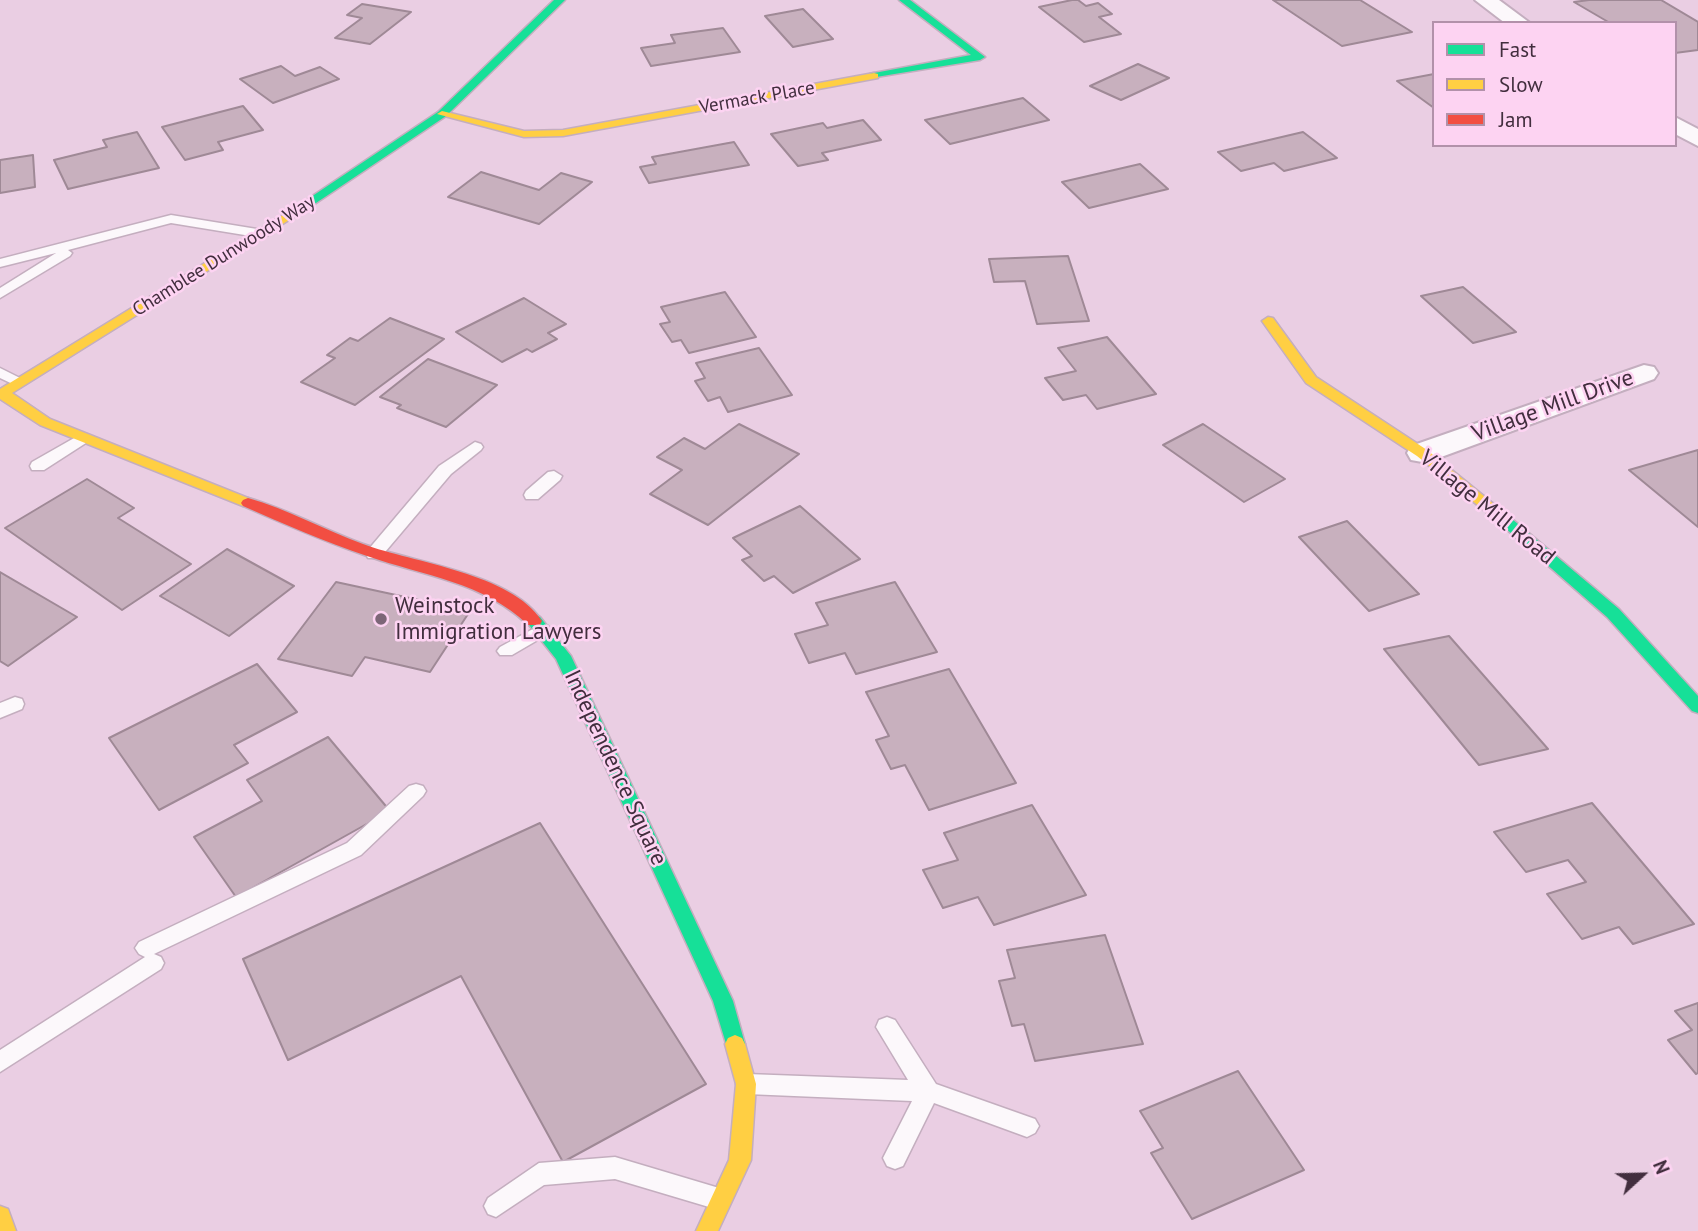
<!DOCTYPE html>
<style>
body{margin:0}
#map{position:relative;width:1698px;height:1231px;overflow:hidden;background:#eacee3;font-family:"PT Sans",sans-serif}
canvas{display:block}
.legend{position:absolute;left:1432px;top:21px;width:245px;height:126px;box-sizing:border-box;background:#fdd3f2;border:2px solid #b291aa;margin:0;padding:9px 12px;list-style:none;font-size:21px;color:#422e3e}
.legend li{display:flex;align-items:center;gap:14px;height:35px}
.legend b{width:35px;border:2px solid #b291aa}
.north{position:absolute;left:1607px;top:1140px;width:70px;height:70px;-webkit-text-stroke:5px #fdd3f2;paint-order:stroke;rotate:68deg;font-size:19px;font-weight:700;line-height:28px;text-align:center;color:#422e3e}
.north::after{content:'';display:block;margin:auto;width:24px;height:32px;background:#422e3e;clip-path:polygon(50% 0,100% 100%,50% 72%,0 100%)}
</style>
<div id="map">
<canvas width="1698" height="1231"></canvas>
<ul class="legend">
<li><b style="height:9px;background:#16e098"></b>Fast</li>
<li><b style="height:9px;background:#ffcf43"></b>Slow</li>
<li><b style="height:9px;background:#f24e42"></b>Jam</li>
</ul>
<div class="north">N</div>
</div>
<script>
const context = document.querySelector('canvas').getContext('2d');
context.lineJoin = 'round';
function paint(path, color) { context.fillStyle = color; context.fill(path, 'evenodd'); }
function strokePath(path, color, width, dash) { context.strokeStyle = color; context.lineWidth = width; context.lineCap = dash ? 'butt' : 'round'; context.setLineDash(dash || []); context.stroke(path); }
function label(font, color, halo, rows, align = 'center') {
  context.font = font + ' "PT Sans",sans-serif'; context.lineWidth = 5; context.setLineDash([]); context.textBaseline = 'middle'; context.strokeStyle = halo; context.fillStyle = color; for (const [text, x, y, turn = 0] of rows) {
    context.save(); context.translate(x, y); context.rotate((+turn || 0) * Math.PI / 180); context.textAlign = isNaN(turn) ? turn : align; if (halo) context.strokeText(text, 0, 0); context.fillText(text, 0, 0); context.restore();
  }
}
const building = new Path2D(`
 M1072,0H1078L1086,6L1098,3L1112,14L1099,17L1121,34L1084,42L1039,7Z
 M1273,0H1360L1412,32L1342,46Z
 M1589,0H1661L1698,22V50L1675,53V23H1610L1574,2Z
 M362,4L411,12L370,44L335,38L362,18L347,15Z
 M803,9L833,39L793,47L765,16Z
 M723,28L740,52L651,66L641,48L675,43L671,35Z
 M1138,64L1169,78L1121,100L1090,86Z
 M281,66L295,76L320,67L339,79L273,103L240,79Z
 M1434,74V108L1397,81Z
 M1023,98L1049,120L950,144L925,120Z
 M243,106L263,130L218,142L223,150L185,160L162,127Z
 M863,120L881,140L822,153L828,160L798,166L771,134L823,123L827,128Z
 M137,132L159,168L68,189L54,160L107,147L103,140Z
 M1303,132L1337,158L1284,171L1274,163L1241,171L1218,152Z
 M734,142L749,165L649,183L640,167L656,164L652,157Z
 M33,155L35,187L0,193V160Z
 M1140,164L1168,189L1089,208L1062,182Z
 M481,172L539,190L561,173L592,182L539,224L448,197Z
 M1068,256L1089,321L1037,324L1025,281L994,282L989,259Z
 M1463,287L1516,332L1473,343L1421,296Z
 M725,292L756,337L689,353L681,340L672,342L660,324L670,322L661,307Z
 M524,298L566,324L548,333L557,339L532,352L527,349L502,362L456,332Z
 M390,318L444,339L355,405L301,382L335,358L327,355L350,338L358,341Z
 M1107,337L1156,394L1097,409L1086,395L1063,400L1045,378L1076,371L1058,348Z
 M759,348L792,395L728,412L720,397L708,401L695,381L705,378L696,363Z
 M428,359L497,385L446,427L397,408L401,405L380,397Z
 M739,424L799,454L708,525L650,494L682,470L657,457L684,438L705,449Z
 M1203,424L1285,479L1244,502L1163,445Z
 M1698,450V527L1629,470Z
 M87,479L134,508L118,518L191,564L122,610L5,528Z
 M800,506L860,559L793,593L774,576L764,581L742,560L752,556L733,538Z
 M1347,521L1419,594L1369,611L1299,537Z
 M227,549L294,586L229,636L160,596Z
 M0,572L77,617L8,666L0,661Z
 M336,582L470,611L430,672L365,657L352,676L278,659Z
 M895,582L937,652L856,674L845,653L809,663L795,634L828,625L816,603Z
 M1449,636L1548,749L1479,765L1384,649Z
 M257,664L297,712L234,745L248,763L159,810L109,738Z
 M949,669L1016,783L929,810L905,765L891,769L876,740L889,736L866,692Z
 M328,737L390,811L236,897L194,837L262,801L247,780Z
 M1592,803L1694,924L1633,944L1619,927L1582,939L1547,894L1586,882L1568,860L1526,872L1494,832Z
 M1032,805L1086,895L994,925L978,897L943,908L923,870L958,860L944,833Z
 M540,823L706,1084L563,1162L461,976L288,1060L243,959Z
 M1105,935L1143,1044L1035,1061L1024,1024L1012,1026L999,981L1015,978L1007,950Z
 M1698,1003V1073L1696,1074L1668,1040L1692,1030L1675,1011Z
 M1238,1071L1304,1170L1192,1219L1151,1153L1163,1148L1140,1111Z`);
paint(building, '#c8b0be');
strokePath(building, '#9f8996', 2);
const lane = new Path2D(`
 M171,215L263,230L270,234L263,238L171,223L68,250L72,253L70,256L0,298V288L56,253L0,267V259Z
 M0,368L24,380L26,383L19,387L0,378Z
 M83,433L91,438L89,441L44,470H32L30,466L32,462Z
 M475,442L481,444L483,447L481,450L451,474L380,558H368L366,554L368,550L439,466Z
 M554,471L562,476L560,480L538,499H526L524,495L526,491L548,472Z
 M542,624L548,626L551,630L548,634L512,655H500L497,651L500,647Z
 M15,697L22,699L24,704L22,709L0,718V703Z
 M416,784L423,786L426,791L423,796L361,855L154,954L161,957L164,963L161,969L0,1072V1050L145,957L139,954L135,948L139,942L347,843L409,786Z
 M887,1017L895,1020L936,1084L1035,1119L1039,1126L1035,1133L1027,1137L934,1103L903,1166L895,1169L887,1166L883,1158L912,1101L747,1094L739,1091L736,1084L739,1077L747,1074L908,1080L876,1027L879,1020Z
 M615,1157L719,1188L727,1191L731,1199L727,1207L719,1210L615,1179L544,1185L496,1217L488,1214L484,1206L488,1198L539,1163Z`);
const street = new Path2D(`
 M1475,0H1499L1530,23H1505Z
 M1675,117L1698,129V146L1675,134Z
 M1644,365L1654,367L1658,373L1654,379L1433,460L1422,462L1411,460L1407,453L1411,446Z`);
const fast = new Path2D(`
 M554,0H565L446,116L313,205H305V201L438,112Z
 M899,0H910L985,57L980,60L870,78V74L874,73L971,55Z
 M1501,512L1506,514L1619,609L1698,696V713L1692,711L1607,617L1496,520L1494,517L1496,514Z
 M534,615L540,617L571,656L733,1001L745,1044L742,1050L735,1053L728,1050L713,1001L556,659L526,621Z`);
const slow = new Path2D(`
 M874,73L878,74V78L563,136L524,137L437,114L442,111L524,131L563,130Z
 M309,199L313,201V205L12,393L50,419L253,500L255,503L253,506H243L40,425L0,399V389Z
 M1268,317L1273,318L1316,377L1427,450L1506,514L1508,517L1506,520H1496L1417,456L1306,383L1262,321Z
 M735,1035L742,1038L745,1044L756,1084L751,1160L718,1231H696L729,1160L736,1084L725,1044L728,1038Z
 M0,1206L8,1209L16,1231H0Z`);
const jam = new Path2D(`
 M248,498C287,509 325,530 363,544C414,563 511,573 542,621L540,625H528C484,582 424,576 367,556C325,542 284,524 243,506L241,503L243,500Z`);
strokePath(lane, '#c4aebf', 3);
strokePath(street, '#c4aebf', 4);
strokePath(fast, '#c4aebf', 3);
strokePath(slow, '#c4aebf', 3);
strokePath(jam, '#c4aebf', 3);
paint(lane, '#fcf8fb');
paint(street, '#fcf8fb');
paint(fast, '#16e098');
paint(slow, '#ffcf43');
paint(jam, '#f24e42');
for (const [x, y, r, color] of [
 [381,619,7,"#7d6678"]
]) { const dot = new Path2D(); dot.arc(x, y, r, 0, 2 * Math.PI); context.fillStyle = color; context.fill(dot); strokePath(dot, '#fdd3f2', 2.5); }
label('19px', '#422e3e', '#fdd3f2', [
 ["Vermack Place",757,98,-10],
 ["Chamblee Dunwoody Way",224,256,-32]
]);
label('23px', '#422e3e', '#fdd3f2', [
 ["Village Mill Drive",1553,406,-20],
 ["Village Mill Road",1487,508,39],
 ["Independence Square",615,768,65]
]);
label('23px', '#422e3e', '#fdd3f2', [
 ["Weinstock",395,606],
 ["Immigration Lawyers",395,632]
], 'left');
</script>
